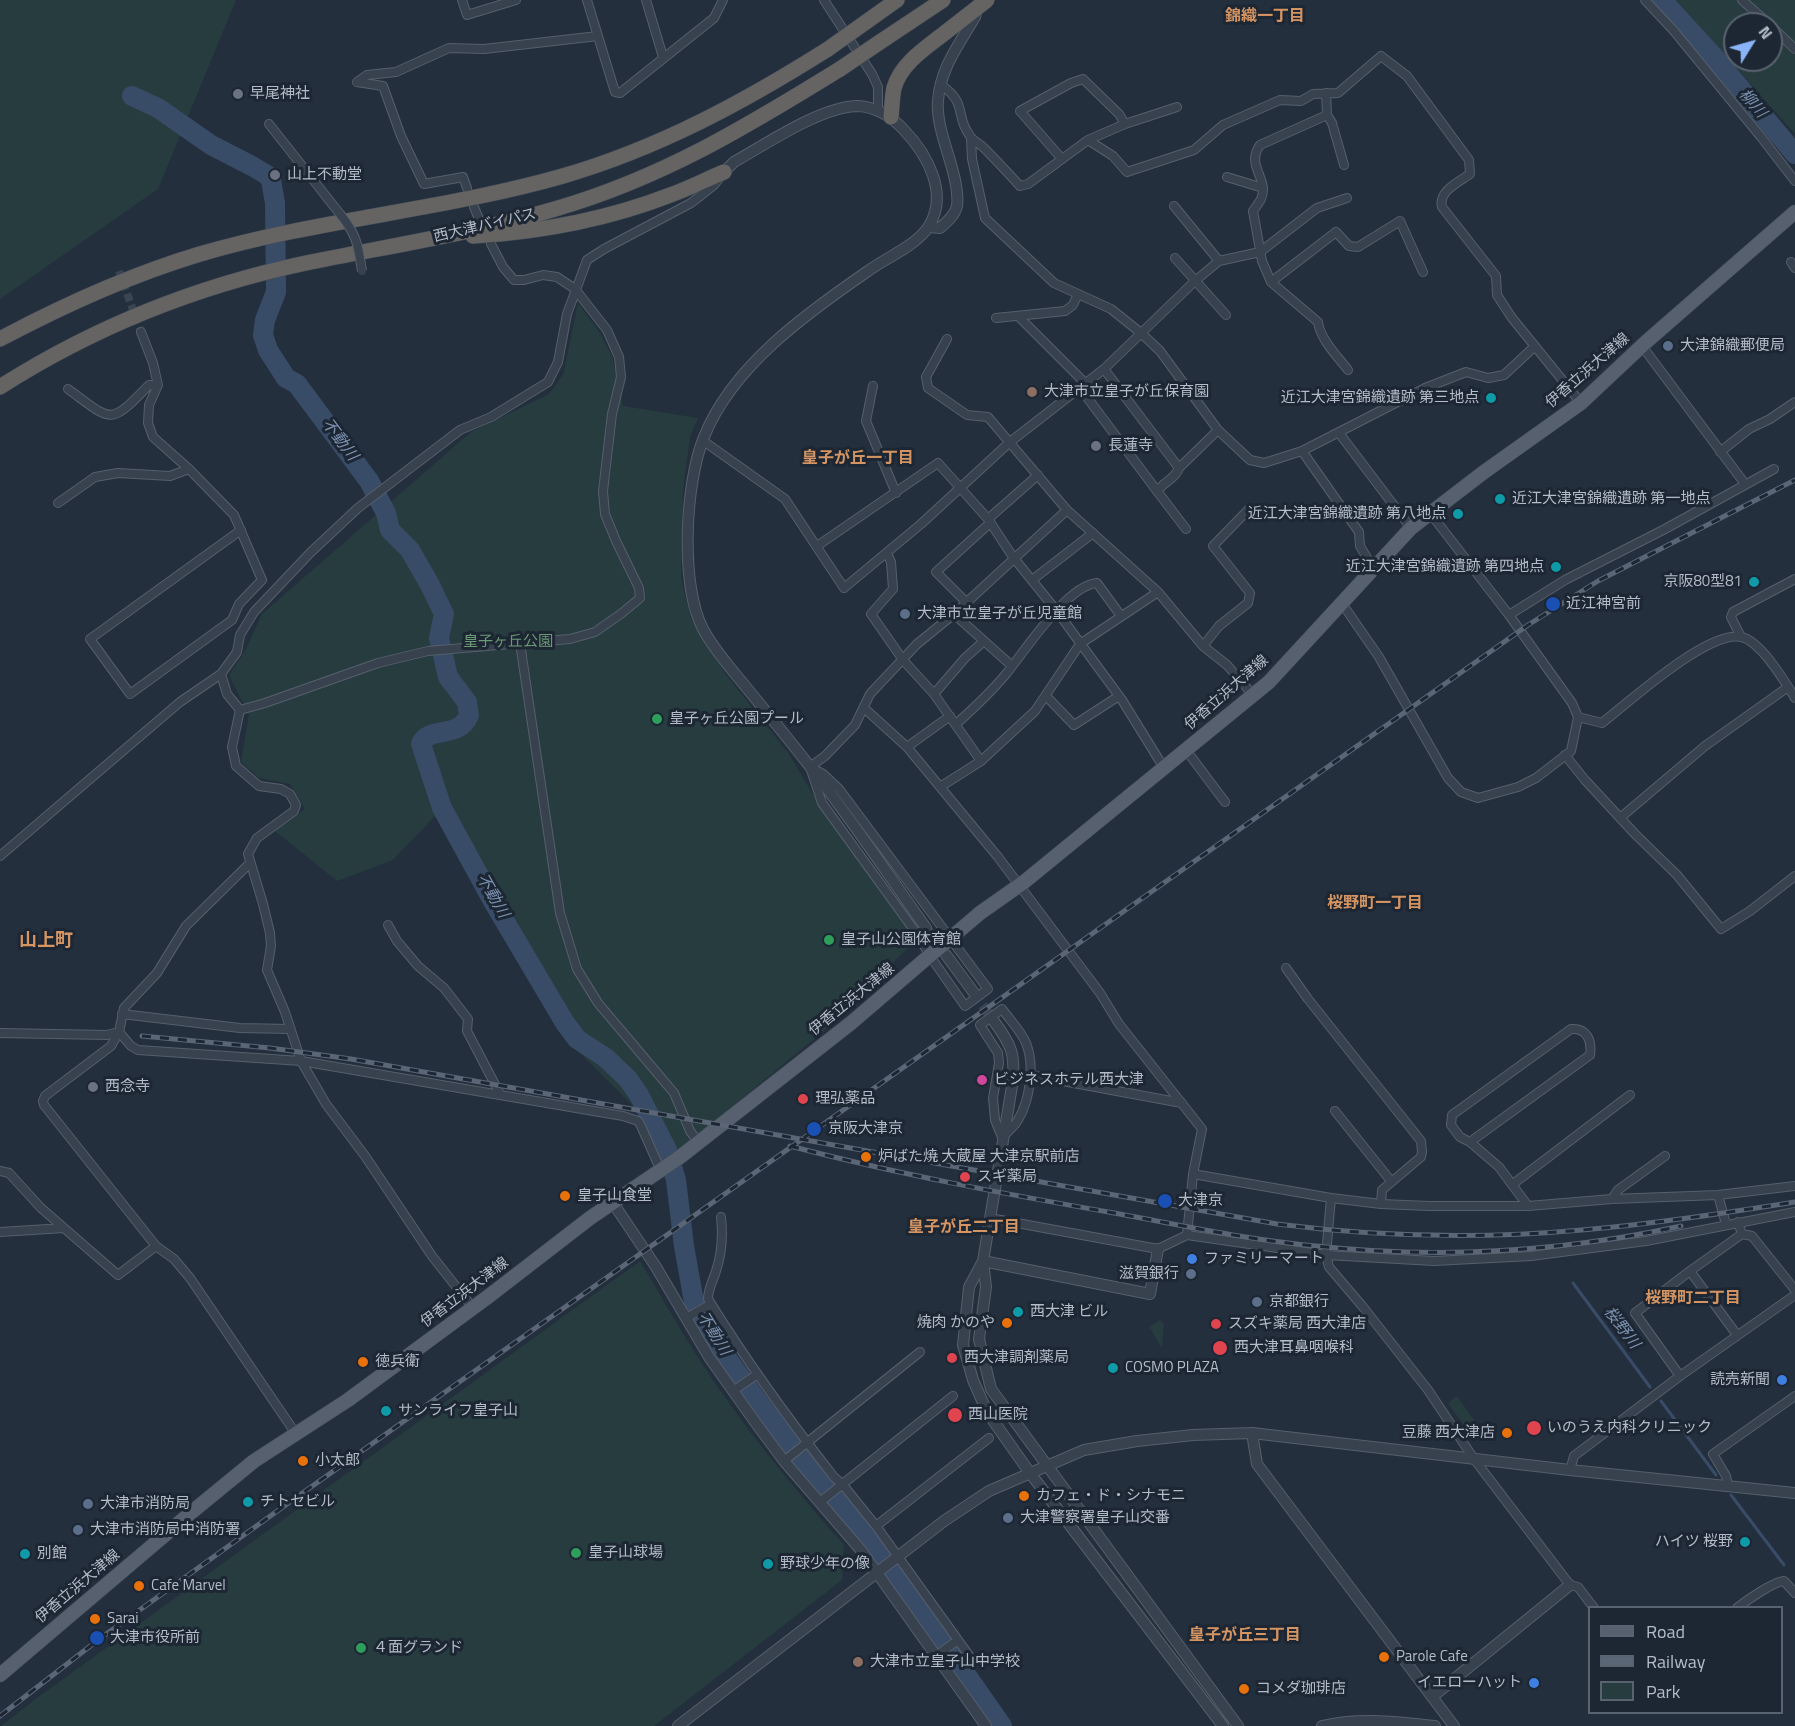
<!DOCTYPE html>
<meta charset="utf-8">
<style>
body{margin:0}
#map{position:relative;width:1795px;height:1726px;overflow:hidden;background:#242f3e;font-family:"Titillium Web",sans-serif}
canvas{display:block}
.legend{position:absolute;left:1588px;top:1606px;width:195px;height:108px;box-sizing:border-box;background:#1d2633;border:2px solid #59626f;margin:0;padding:8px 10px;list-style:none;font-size:18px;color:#b4bcc9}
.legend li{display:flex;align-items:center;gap:12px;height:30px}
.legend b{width:30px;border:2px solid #59626f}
.north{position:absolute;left:1723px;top:12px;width:60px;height:60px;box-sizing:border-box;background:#1d2633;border:2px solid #59626f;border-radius:50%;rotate:53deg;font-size:16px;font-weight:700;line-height:24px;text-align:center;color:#b4bcc9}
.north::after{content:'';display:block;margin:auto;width:21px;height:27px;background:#8ab4f8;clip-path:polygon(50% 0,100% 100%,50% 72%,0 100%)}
</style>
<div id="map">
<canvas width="1795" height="1726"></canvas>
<ul class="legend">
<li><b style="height:8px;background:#56606e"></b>Road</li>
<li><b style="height:8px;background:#5a6575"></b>Railway</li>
<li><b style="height:16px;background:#263c3f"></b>Park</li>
</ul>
<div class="north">N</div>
</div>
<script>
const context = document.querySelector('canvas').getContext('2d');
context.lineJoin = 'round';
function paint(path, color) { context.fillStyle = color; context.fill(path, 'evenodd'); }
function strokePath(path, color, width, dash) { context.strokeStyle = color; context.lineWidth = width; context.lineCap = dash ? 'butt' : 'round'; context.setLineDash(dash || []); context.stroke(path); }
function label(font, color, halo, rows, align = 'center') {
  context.font = font + ' "Titillium Web","Noto Sans JP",sans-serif'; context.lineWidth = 6; context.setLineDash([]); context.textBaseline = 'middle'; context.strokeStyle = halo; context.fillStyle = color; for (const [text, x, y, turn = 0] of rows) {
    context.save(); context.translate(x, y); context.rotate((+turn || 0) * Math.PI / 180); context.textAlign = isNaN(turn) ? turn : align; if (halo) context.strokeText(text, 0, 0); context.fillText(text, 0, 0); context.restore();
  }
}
paint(new Path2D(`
 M0,0H236L158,189L0,299Z
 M1676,0H1795V134ZM1735,24H1771V60H1735Z
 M578,303L600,333L612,356L623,406L698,418L690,437L683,490L681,578L691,619L724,672L789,754L811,791L914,936V942L819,1035L665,1162L646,1119L572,1045L439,812L393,860L337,881L275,831L305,809L290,784L259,778L241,762L249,715L229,675L245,651L262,614L471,432L549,394L563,375Z
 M640,1261C659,1292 677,1325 697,1356C740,1423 791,1485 844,1545L842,1580L654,1726H1L37,1698Z
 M1160,1320L1164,1324L1162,1348L1149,1327Z
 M1457,1396L1481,1430L1472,1437L1448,1403Z`), '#263c3f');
strokePath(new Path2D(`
 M1573,1283L1650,1387
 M1661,1401L1716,1475
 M1731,1495L1784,1565`), '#394c67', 3);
strokePath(new Path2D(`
 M1662,0L1715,58L1795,154
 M132,96L158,108L211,145L252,166L267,175L271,180L275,203L276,292L265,320L263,335L268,350L286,378L297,384L369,481L386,513L390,530L410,550L430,585L444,614L439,638L448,677L467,702L469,715C459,740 429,725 421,744L442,808L494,903L565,1023L577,1039L606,1058L628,1079L639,1095L667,1150L676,1180L684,1246L694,1302L702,1323L756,1399L789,1443L872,1540L1002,1726`), '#394c67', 20);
strokePath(new Path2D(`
 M119,271L141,332`), '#3a4453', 8, [8, 4]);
strokePath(new Path2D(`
 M926,928L944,953
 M974,993L993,1020`), '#3a4453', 10, [10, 5]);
const minor = new Path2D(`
 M462,0L467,15L516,0
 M587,0L615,92L620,93L714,18L723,0
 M646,0L663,57
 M824,0L872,74L878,87V110
 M1645,0L1674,31L1761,137L1795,181
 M1742,0L1769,24
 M1771,26L1795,49
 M357,82L367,75L396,72L449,48L484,49L598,36
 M357,82L383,86L401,136L424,184L463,177L467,188
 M940,84C969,104 954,115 970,136C973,141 979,143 984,148C996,160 1008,173 1020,186L1028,184L1088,140L1113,156L1127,172L1194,150L1223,125L1280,100L1301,101L1313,94L1338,93L1381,56L1407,76L1469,160L1470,174C1459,182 1438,191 1442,207L1496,276L1497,295L1512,318L1581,403
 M1326,93L1327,115L1260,145C1245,166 1270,179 1261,199C1259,203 1255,208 1253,211L1262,261L1271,282L1318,322C1320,339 1338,357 1348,370
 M1327,115L1332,123L1344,165
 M269,124L340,214
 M971,138L972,159L985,218L1054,283L1111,309L1141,333L1160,351L1218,430L1250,460L1264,463L1302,451L1425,388L1466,372L1488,378L1504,375L1534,347
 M1088,140L1125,124L1177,107
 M1062,159L1020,111L1071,83L1083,79L1119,114L1125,124
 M1227,177L1263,188
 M1174,206L1219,261
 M474,207L479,219
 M1175,258L1226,315
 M1791,262L1795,268
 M1271,282L1336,232L1349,246L1358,247L1400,221L1423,272
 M1018,316L1085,383
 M996,318L1065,311L1073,305L1078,294
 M141,332L153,363L158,385L149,405L148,423L153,437L189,469L234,515L262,580L239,604L232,620L130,694L90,639L241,530
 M947,339L926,377L928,388L967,415L988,417L1067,510L1158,592L1203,646L1227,665L1253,695
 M1642,346L1745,484
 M1104,369L1179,468
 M873,386L866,421L896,493
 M1080,388L1157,491C1164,482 1176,478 1179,468L1218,430
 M68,389C113,422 109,426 149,385H158
 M1339,433L1411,528
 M702,440L785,499L844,588L921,524L1010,442L1104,369L1195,281L1219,261L1260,252L1317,208L1347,198
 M1302,451L1359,532L1360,546L1373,568
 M1720,452L1749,429L1770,419L1795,402
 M1157,491L1186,529
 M58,503L95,477L118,473L170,476L189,469
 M988,519L1038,475
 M817,546L938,463L988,519L1013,557L1056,610L1122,700L1164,768
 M887,553L891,562L893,589L871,614L903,660L934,694L981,761
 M1032,580L1093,533
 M966,602L936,572L990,523
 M1341,602L1379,657L1448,778L1461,792L1478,798L1518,787L1536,778L1571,751L1578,717L1572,703L1509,615L1430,513
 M954,614L1012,666
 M1509,615L1565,580L1665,529L1774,469
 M1741,637L1731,617L1733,612L1795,579
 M520,643L560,913L577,969L598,1003L674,1093L690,1131L698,1142
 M1203,646L1219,626L1248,603L1250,593L1213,546L1249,509
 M221,674L227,694L240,710L232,747L236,766L259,786L281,789L290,794L296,805L294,811L257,838L248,854L263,904L270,933L271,946L267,970L285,1012L301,1061L326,1104L365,1156L432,1256L473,1308
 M934,694L965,658L984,641
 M1046,696L1074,725L1119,696
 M864,708L907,747L998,857L1100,993L1119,1024L1202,1129L1193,1174L1187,1235
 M240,710L265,703L378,663L428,651L570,639L595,632L622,613L640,598L639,588L616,541L605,514L603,491L612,414L621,377L619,357L607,330L575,289L557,277L543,275L524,280H514L503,267L491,244
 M1578,717L1602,723C1629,702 1708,630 1741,637C1761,641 1785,682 1795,698
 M956,724C974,708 991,692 1006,674C1025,651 1067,585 1097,583L1121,616
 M907,747L950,716
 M1186,750L1225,802
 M1565,755L1585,780L1635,834L1677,875L1721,929L1750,911L1795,876
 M810,767L823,774L839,789L988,989L965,1006L930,956L917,934L822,803Z
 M810,767L825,756L855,725L870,694L917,644L954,614L1067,510
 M940,787L981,761L1035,711L1080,644L1158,592
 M1620,818L1705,746L1788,687
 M0,856L180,702L221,674L237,652L240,635L254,612L311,552L358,508L460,430L491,417L548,382L558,362L567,314L587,260L604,249L691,203L714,185L721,176
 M250,863L186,926L157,973L124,1008L119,1032L111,1046L45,1096L43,1101L44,1105L156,1246L174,1259L190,1278L296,1434
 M388,925L397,941L418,966L444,988L468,1019L467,1031L500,1094
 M1286,968L1308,999L1421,1141L1422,1152L1421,1157L1382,1190L1381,1204
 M1002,1009C1010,1020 1021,1031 1026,1043C1035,1065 1030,1100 1018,1120C1014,1127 1008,1132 1002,1137L995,1120L993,1098L999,1063L998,1053L980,1025Z
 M122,1014L240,1028L290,1029
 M0,1033L107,1035L119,1032L131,1046L138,1050L301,1061L623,1116L638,1121L641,1126L661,1171
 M1030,1075L1182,1103
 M1335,1111L1391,1181
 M1470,1142L1460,1137L1451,1125L1452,1115L1571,1029C1587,1028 1592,1040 1590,1055L1470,1142L1499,1167L1528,1206
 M0,1171L9,1173L41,1208L64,1228
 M1193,1174L1331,1198L1381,1204L1429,1206H1528L1612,1199L1718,1195L1795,1186
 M1513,1184L1630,1095
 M1718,1195L1726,1224
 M1331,1198L1326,1255L1329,1267L1363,1307L1428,1390L1474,1459L1570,1585L1578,1587L1594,1608
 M1612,1199L1618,1190L1665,1156
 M721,1217C723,1235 722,1253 716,1271C713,1281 708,1289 708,1299C747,1362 789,1420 834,1477L843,1485L876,1526L989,1438
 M990,1218L1158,1249L1187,1235L1326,1255L1434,1261L1531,1256L1646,1241L1795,1212
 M1738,1222L1742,1234L1752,1236L1795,1290
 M0,1232L64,1228L118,1275L156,1246
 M1690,1271L1737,1335
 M686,1318L711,1304
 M1680,1376L1635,1313L1690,1271L1742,1234
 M733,1391L756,1375
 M784,1461L920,1352
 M1570,1470L1574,1456L1680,1376L1795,1295
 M1728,1485L1726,1476L1713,1454L1795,1396
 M820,1502L953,1396
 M876,1526L973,1661
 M1737,1608C1747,1600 1773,1582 1784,1581L1795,1593
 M936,1656L958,1640`);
const tertiary = new Path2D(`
 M724,172L734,162C766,144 822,106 858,106C876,107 892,117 904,130C927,154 949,193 929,226C916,246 887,257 868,271C807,313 732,366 704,437C685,483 680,585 703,629C713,648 728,665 741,681C764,709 786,736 808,764C850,817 887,873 926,928
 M929,227L940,228C947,222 955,215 957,206C961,176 935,132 938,101C940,69 959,44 975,17L977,8
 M946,955L974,993
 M993,1020C1012,1045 1016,1055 1012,1086L983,1261L986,1287L979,1339L991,1389L1238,1726
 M613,1203L656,1267L709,1357L758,1426L784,1461L860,1549L986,1726
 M983,1261L969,1287L963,1345L973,1380L987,1412L1030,1473L1223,1726
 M983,1261L1150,1294L1158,1249
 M1252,1433L1257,1464L1454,1726
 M1432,1697L1570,1585
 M678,1726L944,1521L989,1491L1084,1450L1137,1441L1193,1435L1252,1433L1570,1470L1795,1493
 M1322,1726C1360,1717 1397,1722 1435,1726`);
const primary = new Path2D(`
 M946,942L980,913L1024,882L1269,682L1411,528L1484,472L1581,403L1646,342L1795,212
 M0,1675L193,1511L254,1461L348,1400L489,1296L590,1218L680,1157L851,1023L935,951`);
const trunk = new Path2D(`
 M866,22L897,0
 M880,42L943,0
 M891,117C892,108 892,97 894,88C901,63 927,47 946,32
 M473,236C541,232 609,219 673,194C690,188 707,179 724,172
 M0,339C64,305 130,275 200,254C319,219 444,210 563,176C659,148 744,102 828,49
 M0,387C94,327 197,286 306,263C389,246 474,233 555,209C662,178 746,127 840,69`);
strokePath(minor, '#565f6c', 10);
strokePath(tertiary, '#565f6c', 12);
strokePath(primary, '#414a57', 15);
strokePath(trunk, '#434c59', 16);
strokePath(minor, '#38414e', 8);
strokePath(tertiary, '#38414e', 10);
strokePath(primary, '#56606e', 14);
strokePath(trunk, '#656462', 15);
const rail = new Path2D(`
 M142,1036L270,1048L351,1059L1277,1224C1379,1237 1481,1239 1582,1230C1654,1224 1724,1213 1795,1202
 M790,1146C897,1174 1005,1194 1114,1213C1181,1225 1248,1240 1316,1246C1438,1259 1561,1252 1681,1226
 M0,1716L98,1640L287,1504L1528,625L1598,581L1795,480`);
strokePath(rail, '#5a6575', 5);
strokePath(rail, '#1d2633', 3, [9]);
const minorBridge = new Path2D(`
 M340,214C357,235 358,245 362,271`);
const primaryBridge = new Path2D(`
 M935,951L946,942`);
const trunkBridge = new Path2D(`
 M946,32L987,0
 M828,49L866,22
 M840,69L880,42`);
strokePath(minorBridge, '#565f6c', 10, []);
strokePath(primaryBridge, '#414a57', 15, []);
strokePath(trunkBridge, '#434c59', 16, []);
strokePath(minorBridge, '#38414e', 8);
strokePath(primaryBridge, '#56606e', 14);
strokePath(trunkBridge, '#656462', 15);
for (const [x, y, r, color] of [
 [238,94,6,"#6b7280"],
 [275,175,6,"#6b7280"],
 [1668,346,6,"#5c6f8a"],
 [1032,392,6,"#8d6e63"],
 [1491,398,6,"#0f9aa8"],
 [1096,446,6,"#6b7280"],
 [1500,499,6,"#0f9aa8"],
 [1458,514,6,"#0f9aa8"],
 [1556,567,6,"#0f9aa8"],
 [1754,582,6,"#0f9aa8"],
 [1553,604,8,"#1a4fb4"],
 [905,614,6,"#5c6f8a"],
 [657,719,6,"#2e9e5b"],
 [829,940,6,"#2e9e5b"],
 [982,1080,6,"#d1479c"],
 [93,1087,6,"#6b7280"],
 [803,1099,6,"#e0444e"],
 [814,1129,8,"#1a4fb4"],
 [866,1157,6,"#e8710a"],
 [965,1177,6,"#e0444e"],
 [565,1196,6,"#e8710a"],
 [1165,1201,8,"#1a4fb4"],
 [1192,1259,6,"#3f7fe0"],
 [1191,1274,6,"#5c6f8a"],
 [1257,1302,6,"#5c6f8a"],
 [1018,1312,6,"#0f9aa8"],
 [1007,1323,6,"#e8710a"],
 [1216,1324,6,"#e0444e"],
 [1220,1348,8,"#e0444e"],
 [952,1358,6,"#e0444e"],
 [363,1362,6,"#e8710a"],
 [1113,1368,6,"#0f9aa8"],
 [1782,1380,6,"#3f7fe0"],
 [386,1411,6,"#0f9aa8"],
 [955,1415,8,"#e0444e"],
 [1534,1428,8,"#e0444e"],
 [1507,1433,6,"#e8710a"],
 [303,1461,6,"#e8710a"],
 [1024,1496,6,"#e8710a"],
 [248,1502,6,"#0f9aa8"],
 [88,1504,6,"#5c6f8a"],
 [1008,1518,6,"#5c6f8a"],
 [78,1530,6,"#5c6f8a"],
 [1745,1542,6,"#0f9aa8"],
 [576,1553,6,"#2e9e5b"],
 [25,1554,6,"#0f9aa8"],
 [768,1564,6,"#0f9aa8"],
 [139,1586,6,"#e8710a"],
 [95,1619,6,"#e8710a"],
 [97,1638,8,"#1a4fb4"],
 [361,1648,6,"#2e9e5b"],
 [1384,1657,6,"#e8710a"],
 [858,1662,6,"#8d6e63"],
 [1534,1683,6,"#3f7fe0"],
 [1244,1689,6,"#e8710a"]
]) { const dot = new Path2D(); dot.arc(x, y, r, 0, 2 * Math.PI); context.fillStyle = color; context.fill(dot); strokePath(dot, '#1d2633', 2); }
label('15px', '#b4bcc9', '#1d2633', [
 ["早尾神社",250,94],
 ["山上不動堂",287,175],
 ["大津錦織郵便局",1680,346],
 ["大津市立皇子が丘保育園",1044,392],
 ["近江大津宮錦織遺跡 第三地点",1479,398,"right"],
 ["長蓮寺",1108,446],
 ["近江大津宮錦織遺跡 第一地点",1512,499],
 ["近江大津宮錦織遺跡 第八地点",1446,514,"right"],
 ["近江大津宮錦織遺跡 第四地点",1544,567,"right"],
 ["京阪80型81",1742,582,"right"],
 ["近江神宮前",1566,604],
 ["大津市立皇子が丘児童館",917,614],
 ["皇子ヶ丘公園プール",669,719],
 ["皇子山公園体育館",841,940],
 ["ビジネスホテル西大津",994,1080],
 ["西念寺",105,1087],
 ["理弘薬品",815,1099],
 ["京阪大津京",828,1129],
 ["炉ばた焼 大蔵屋 大津京駅前店",878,1157],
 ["スギ薬局",977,1177],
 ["皇子山食堂",577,1196],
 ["大津京",1178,1201],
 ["ファミリーマート",1204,1259],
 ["滋賀銀行",1179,1274,"right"],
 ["京都銀行",1269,1302],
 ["西大津 ビル",1030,1312],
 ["焼肉 かのや",995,1323,"right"],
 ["スズキ薬局 西大津店",1228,1324],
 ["西大津耳鼻咽喉科",1234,1348],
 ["西大津調剤薬局",964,1358],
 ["徳兵衛",375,1362],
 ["COSMO PLAZA",1125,1368],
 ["読売新聞",1770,1380,"right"],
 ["サンライフ皇子山",398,1411],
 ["西山医院",968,1415],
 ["いのうえ内科クリニック",1547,1428],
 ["豆藤 西大津店",1495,1433,"right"],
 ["小太郎",315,1461],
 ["カフェ・ド・シナモニ",1036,1496],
 ["チトセビル",260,1502],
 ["大津市消防局",100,1504],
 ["大津警察署皇子山交番",1020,1518],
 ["大津市消防局中消防署",90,1530],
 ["ハイツ 桜野",1733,1542,"right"],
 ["皇子山球場",588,1553],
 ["別館",37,1554],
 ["野球少年の像",780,1564],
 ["Cafe Marvel",151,1586],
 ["Sarai",107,1619],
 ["大津市役所前",110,1638],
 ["４面グランド",373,1648],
 ["Parole Cafe",1396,1657],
 ["大津市立皇子山中学校",870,1662],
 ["イエローハット",1522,1683,"right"],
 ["コメダ珈琲店",1256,1689]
], 'left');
label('15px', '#b4bcc9', '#1d2633', [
 ["西大津バイパス",485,226,-13],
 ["伊香立浜大津線",1588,371,-41],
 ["伊香立浜大津線",1227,693,-41],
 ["伊香立浜大津線",852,1000,-39],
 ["伊香立浜大津線",465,1293,-37],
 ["伊香立浜大津線",78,1587,-40]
]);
label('15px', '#6b9a76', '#1d2633', [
 ["皇子ヶ丘公園",508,642]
]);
label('bold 16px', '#d59563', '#1d2633', [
 ["錦織一丁目",1265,17],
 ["皇子が丘一丁目",858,459],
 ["桜野町一丁目",1375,904],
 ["皇子が丘二丁目",964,1228],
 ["桜野町二丁目",1693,1299],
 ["皇子が丘三丁目",1245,1636]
]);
label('italic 16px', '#7c92b1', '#1d2633', [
 ["柳川",1752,104,49],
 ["不動川",339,440,53],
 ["不動川",492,896,60],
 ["桜野川",1621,1328,53],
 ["不動川",713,1334,58]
]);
label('bold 18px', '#d59563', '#1d2633', [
 ["山上町",46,942]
]);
</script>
